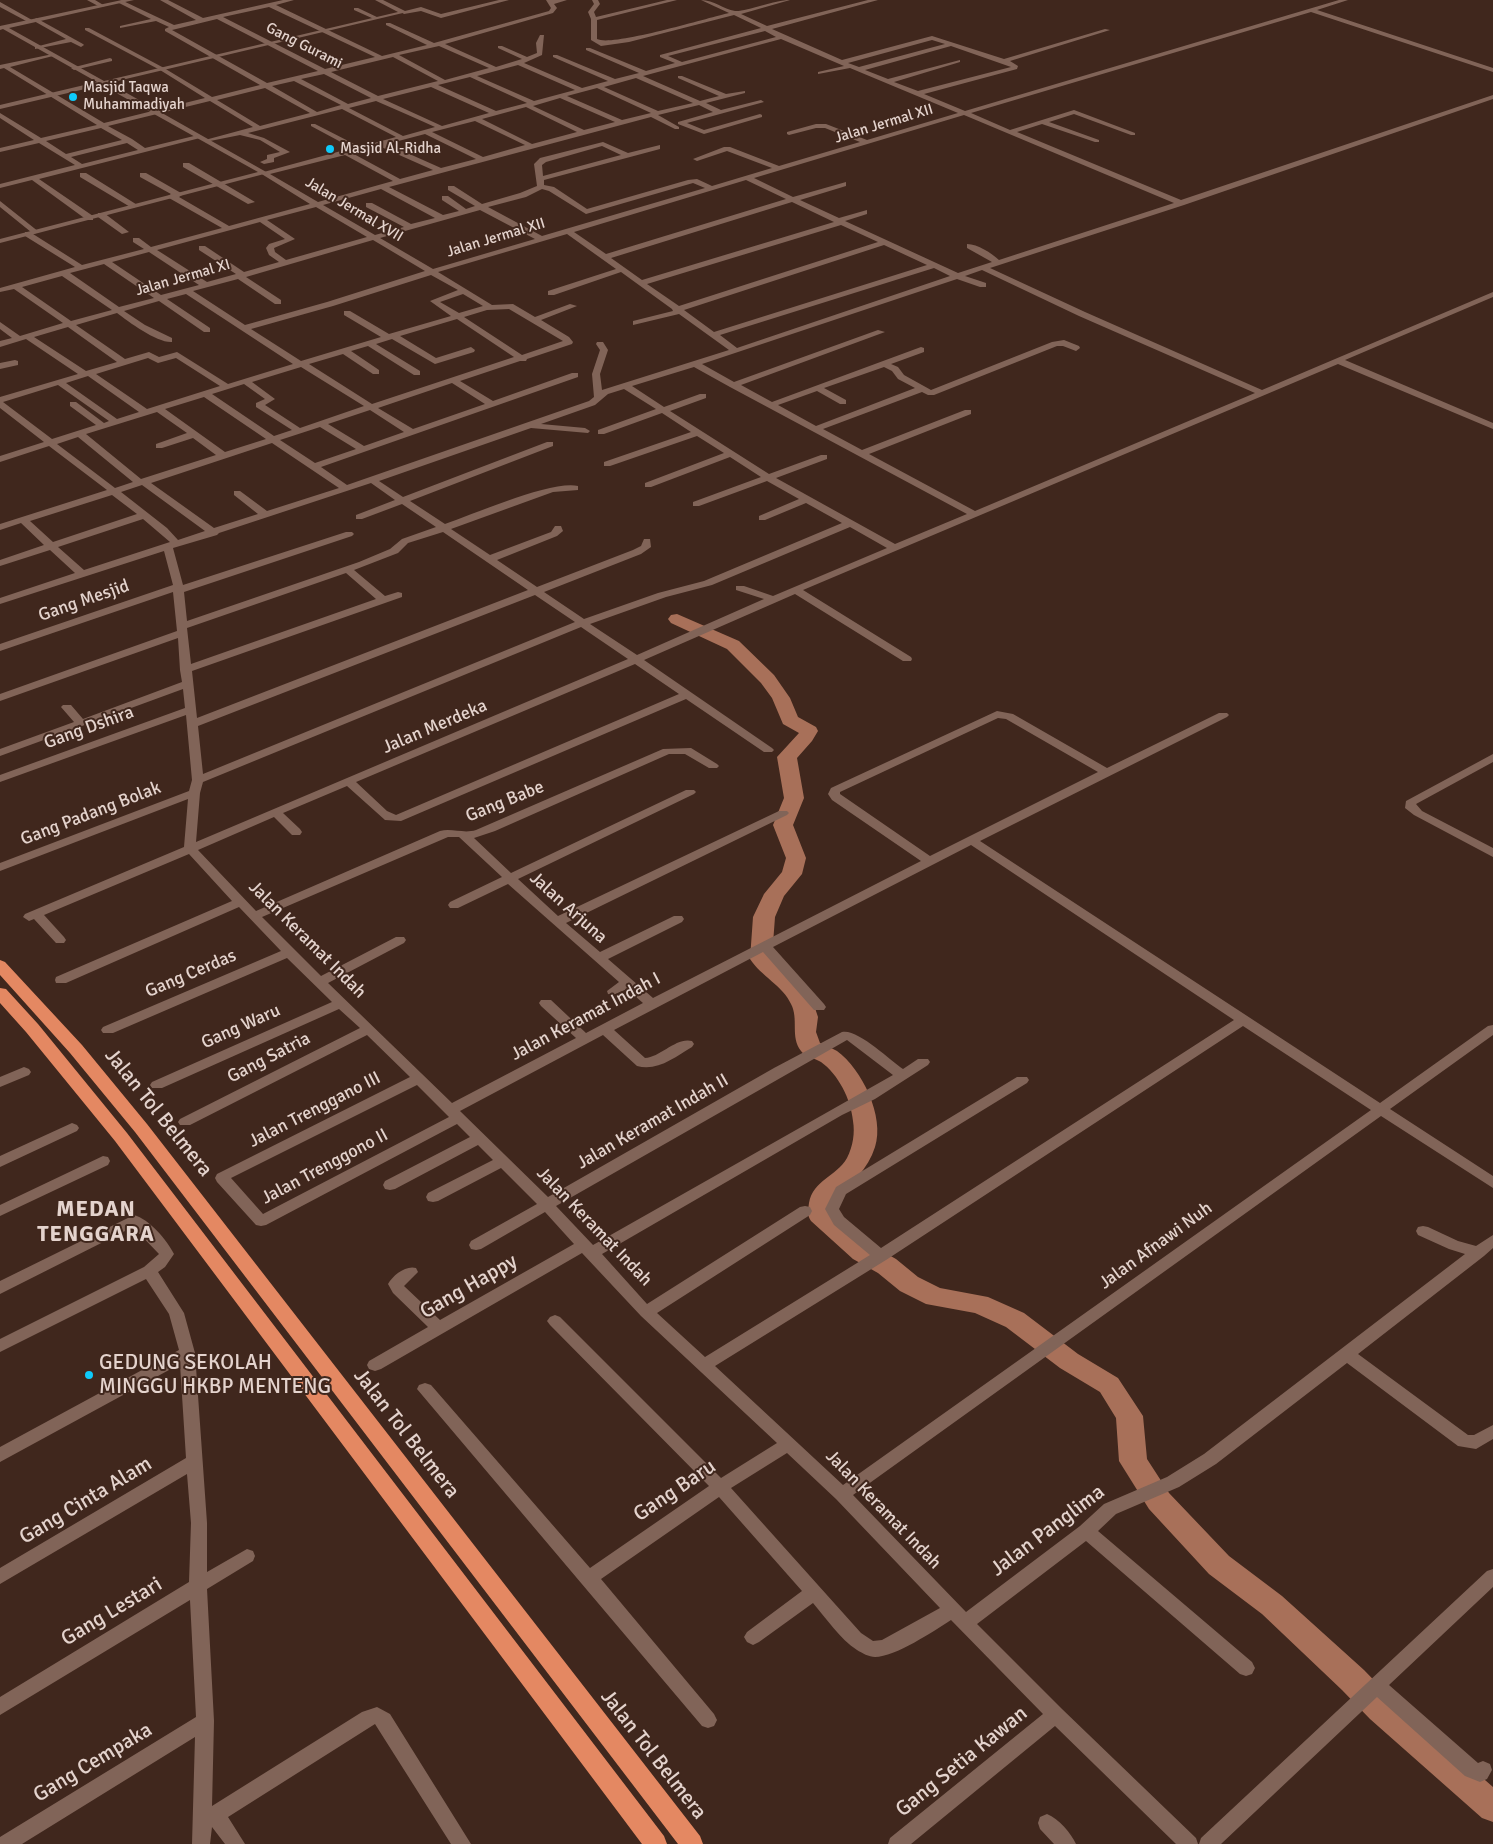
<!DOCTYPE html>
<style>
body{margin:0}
canvas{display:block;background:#40271d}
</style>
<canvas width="1493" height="1844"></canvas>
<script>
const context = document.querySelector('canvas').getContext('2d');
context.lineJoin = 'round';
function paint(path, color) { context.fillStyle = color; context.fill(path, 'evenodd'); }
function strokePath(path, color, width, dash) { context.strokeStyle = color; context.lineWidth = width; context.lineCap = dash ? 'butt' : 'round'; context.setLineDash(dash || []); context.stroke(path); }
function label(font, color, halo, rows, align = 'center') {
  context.font = font + ' Signika,sans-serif'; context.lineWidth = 4; context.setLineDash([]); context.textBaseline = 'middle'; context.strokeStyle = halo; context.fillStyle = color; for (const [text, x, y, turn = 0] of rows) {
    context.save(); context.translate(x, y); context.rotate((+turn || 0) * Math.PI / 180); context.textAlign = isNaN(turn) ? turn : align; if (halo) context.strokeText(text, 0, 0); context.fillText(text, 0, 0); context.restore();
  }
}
paint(new Path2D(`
 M677,614L739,641L774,675L790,698L798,717L816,727L818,731L812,741L797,758L804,798L793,825L806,858L802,874L784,896L775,917L772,957L801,985L813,1002L818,1017L816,1032L820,1043C826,1046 832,1048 837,1051C862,1069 885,1117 875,1147C868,1169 852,1184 835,1198L833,1212L871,1245L896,1259L918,1277L940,1288L988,1297L1024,1313L1078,1354L1118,1378L1143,1416L1147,1459L1169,1493L1229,1556L1282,1596L1364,1670L1392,1699L1493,1787V1822L1482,1818L1370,1719L1342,1690L1262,1614L1209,1574L1149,1509L1119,1461L1116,1418L1100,1392L1060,1368L1006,1327L975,1313L926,1304L900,1291L878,1273L853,1259L811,1221C807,1215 808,1211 809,1203C813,1180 836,1177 847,1158C853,1146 855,1133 853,1121C851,1099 838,1074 821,1062C815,1058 805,1057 801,1051C790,1037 799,1019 791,1004C783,986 761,976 750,959L753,917L764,894L782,872L786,858L773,825L784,798L777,757L799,733L783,724L772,698L761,683L727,649L671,623L668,619L671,615Z`), '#a87059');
paint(new Path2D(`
 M87,0H95L105,6L100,7Z
 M121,0L174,25L196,20L160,0H168L203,18L283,0H294L276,5L382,56L427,45L386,25V23H390L434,43L549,11L551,8L546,0H567L554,4L557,8L553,13L445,44L496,67L522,59L498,48V46H502L527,57L537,53L536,43L540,35H544L542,55L524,63L582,88L608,81L553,57V55H557L615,79L639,73L586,50V48H590L646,71L675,63L660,57V55L761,28L734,15L629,42L601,46L591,40V19L588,12L594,4L592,0H598L600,4L594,12L596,17L667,0H677L597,20V39C612,47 707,18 729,13L701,0C714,0 723,9 735,11C746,12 774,0 790,0L741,14L767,26L868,0H878L772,29L842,60L932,36L1004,59L1105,29L1110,30L1010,61L1018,66L1017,69L924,94L965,111L1339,0H1348L1317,10L1493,68V72L1311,12L971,113L1010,130L1074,110L1135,133V135H1131L1074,114L1049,122L1099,140V142H1095L1042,124L1017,132L1181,200L1493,95V99L1184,205L990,268L1085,312L1262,390L1493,292V297L1345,360L1493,423V429L1338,364L803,590L911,657L912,659L911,661H903L795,594L644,660L772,748L774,750L772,752H764L686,699L401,821L385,820L347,786L283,813L300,829L302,832L300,835H292L274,817L198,850L256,911L440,831C452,828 464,834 476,830L663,749L691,748L717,764L719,766L717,768H709L685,754H669L495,831L474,838L511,873L686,790H694L696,792L694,794L518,879L558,916L779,811H787L789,813L787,815L566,923L600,952L674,916H682L684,919L682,922L608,959L653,998L921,861L832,800L828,794L831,788L997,711L1013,714L1107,768L1219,713H1227L1229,715L1227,717L980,841L1380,1103L1488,1026L1493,1025V1035L1390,1109L1493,1176V1188L1381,1116L853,1495L966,1612L1080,1526L1104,1504L1167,1477L1204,1454L1465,1254L1449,1249L1418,1235L1416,1231L1418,1227L1423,1226L1428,1227L1458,1241L1476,1246L1493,1235V1248L1484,1256L1358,1354L1468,1435H1474L1493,1425V1439L1476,1449L1458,1446L1347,1363L1216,1464L1179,1487L1116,1514L1098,1531L1252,1662L1255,1668L1252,1674L1246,1676L1240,1674L1086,1541L977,1624L1062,1709L1196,1838L1198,1844H1176L1055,1726L911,1844H888L890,1838L1043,1714L951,1620C934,1631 895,1657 875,1657C869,1657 862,1653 857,1650C840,1639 826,1618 813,1603L759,1642L753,1645L747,1642L744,1637L747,1632L802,1591L719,1497L601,1579L714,1714L717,1720L714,1726L708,1728L702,1726L417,1389L419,1385L425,1383L431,1385L590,1568L709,1486L550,1325L547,1321L550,1317L555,1315L560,1317L721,1478L777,1443L641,1316L582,1253L381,1369L375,1371L369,1369L367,1365L369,1361L428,1327L393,1293L388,1284C393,1275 406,1265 416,1268L418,1272L404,1286L440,1320L574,1244L545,1212L481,1249L476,1250L471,1249L469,1245L471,1241L537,1204L501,1168L438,1201L433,1202L428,1201L426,1197L428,1193L493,1160L478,1145L395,1189L390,1190L385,1189L383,1185L385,1181L470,1137L457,1124L266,1225L261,1226L256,1225L217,1182L215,1178L217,1174L410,1077L367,1035L190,1125H180L178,1122L180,1119L360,1028L339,1009L162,1088H152L150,1085L152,1082L332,1002L287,958L113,1033H103L101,1030L103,1027L281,951L239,907L66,983H56L55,980L56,977L232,901L189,854L44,915L64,937L66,940L64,943H56L34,919L29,921L23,917L25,914L184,847L188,799L0,871V863L189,791L192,780L186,715L0,782V775L185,708L183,689L0,756V749L74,722L61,707L63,705H71L83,719L182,682L180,670L178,638L0,701V694L177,631L173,592L0,651V644L173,585L164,551L0,604V598L75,573L50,550L0,566V560L44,545L21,523L0,530V524L107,490L49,446L0,462V456L44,442L0,408V397L78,374L26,339L0,347V341L12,338L0,329V322L20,336L63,323L14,289L0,292V288L75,267L25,236V232H31L0,207V201L39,232L33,234L82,265L144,249L133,242V238H139L151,247L222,228L169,198L168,196L171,194L140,177V173H146L181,193L182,195L179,197L229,226L310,204L260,173L352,148L311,126V124H315L360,147L396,137L342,109L248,133L264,138L290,152L274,158V162L264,164L260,162L267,159V155L280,152L260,140L240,135L205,142V140L253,127L210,101L108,126L132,139L145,148L198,135L202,137L200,138L39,179L93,216V220H87L32,180L0,188V184L75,165L39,143L0,152V148L34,140L0,118V113L41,138L97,125L4,68L0,69V65L53,54V56L10,67L104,123L205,98L160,70L85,30V28H89L164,68L212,97L260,85L165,31V29L169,27L156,21L120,28V26L151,19L119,3ZM269,7L375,57L325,69L223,17ZM217,19L318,71L267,83L172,30ZM765,31L776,37L682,62L668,56ZM781,39L844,66L818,72V74L850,68L958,113L867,140L826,124H816L787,132V134L789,135L816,128H825L860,142L779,166L730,147H724L693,159L697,161L727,151L772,168L712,186L697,179L688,180L587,209L554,187L544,185V180L660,149V145L628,153L603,142L540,158L534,164L537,186L520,193L482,204L454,186H448V190L475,206L466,209L448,196H442V200L459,211L443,215L389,187L651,117L675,129H679V127L658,115L699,105L713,112L678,122V124L704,134L762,117V115L760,114L704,130L687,123L764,102L761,100L721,110L706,103L745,93V91L726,94L682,76H678V78L719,96L700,101L643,76ZM932,40L945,44L859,67L848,63ZM439,46L489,68L445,80L399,55ZM951,46L1011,67L918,91L894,82L960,62V60L888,79L865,70ZM393,57L438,81L378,96L331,72ZM518,65L575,90L534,101L477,76ZM324,74L371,98L348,104L301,79ZM470,77L527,103L496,111L438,85ZM636,78L693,103L658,111L604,87ZM294,81L341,105L317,112L272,86ZM431,87L489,113L442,126L383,99ZM265,88L310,113L260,126L217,100ZM597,88L651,113L622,120L567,96ZM560,98L615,122L584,130L533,106ZM376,101C396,110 416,118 435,127L403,136L349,108ZM526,107L577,132L532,144L482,119ZM964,115L1174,203L999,260C991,253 978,244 967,244V248L992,262L958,273L845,221L867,214V210L839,218L800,200L846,186V182L793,197L754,178ZM475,121L525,145L483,157L432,132ZM101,128L122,140L66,154L46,141ZM425,134L476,159L441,168L387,144ZM127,143L138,150L82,164L71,157ZM379,146L433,170L400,179L352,153ZM602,146L621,155L543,176L542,165L546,162ZM345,155L393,181L318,202L270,174ZM746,180L786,199L606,254L574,232ZM693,183L705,188L542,236L488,207L526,197L542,189L549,191L586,214ZM381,189L435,218L411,224L372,203H366V207L404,227L375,235L323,205ZM792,202L834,222L642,280L611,258ZM316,207L367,237L286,260L275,252L274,248L295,239L267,220ZM480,210L535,239L433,269L380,238ZM260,222L285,239L269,244L266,248L269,255L279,262L244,272L205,246H199V250L236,274L207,282L157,250ZM841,225L878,242L679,306L647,284ZM567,234L616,269L548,291V295H554L621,272L672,309L673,311L633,321V325L679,314L729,350L602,390L600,374L608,350L603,342H597L596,344L600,350L592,374L594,397L589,401L347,485L321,467L578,377V373H572L493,401L460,381L520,361H526L527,359L572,344L573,342L569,337L541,320L577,306L570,304L535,317L513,304L492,305L438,272ZM373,240L425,271L327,302L245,325L193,291L238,279L275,304H281V300L246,277ZM884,245L927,265L714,332L684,310ZM149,252L199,285L161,295L112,262ZM104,264L154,298L119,307L70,273ZM934,268L950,276L737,348L720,335ZM982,270L1079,316L1255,393L975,511L869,454L971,414V410H965L862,450L823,429L922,392L928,395H934L1057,346H1063L1076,351L1080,348L1079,346L1064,340L1052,342L931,390L904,375L898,367L891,364L924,352V348L921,347L772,402L741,385L885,332L878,330L734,382L702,364L957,279L980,287H986V283L965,276ZM431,275L458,290L430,301L451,316L389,334L350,311H344V315L381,337L301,361L251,329L333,306ZM62,276L112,310L71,321L22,287ZM186,294L293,364L228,384L177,352L159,357L149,352L125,359L76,325L117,313C129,322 157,343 172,342V338L145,325L124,311L159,301L204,332H210V328L167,299ZM463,294L483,306L459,313L440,302ZM509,309L563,341L522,355L464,317L487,310ZM457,319L514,357L372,404L309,364L343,354L373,374H379V370L351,351L368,346L414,375H420V371L376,344L392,339L435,364L474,352L475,350L471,347L436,358L400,336ZM68,327L117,362L86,371L34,337ZM148,358L158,363L176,358L220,386L147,409L96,374ZM301,367L364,406L300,428L265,405L275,399L252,382ZM694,367L730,387L967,514L895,544L776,478L827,459V455H821L769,474L670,411L706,398V394H700L664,407L632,386ZM884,367L892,371L898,379L915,388L816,426L778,405L817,391L840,404H846V400L824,388ZM88,376L139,412L117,419L66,383ZM452,383L485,404L413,429L378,408ZM244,384L265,399L256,403V407L292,430L274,436L212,394ZM58,385L109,421L104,423L76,402H70V406L96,425L52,439L3,402ZM624,389L656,409L598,430V434H604L662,413L691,432L604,462V466H610L697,436L724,453L645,483V487H651L730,457L761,477L693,502V506H699L767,481L799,499L759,516V520H765L806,503L842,523L704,581L658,593L584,619L544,592L641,554L651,547L650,539H644L641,546L633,550L537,587L497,560L557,536L563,531L561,526H555L551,532L490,555L451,529L553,492L578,490V486C552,480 474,514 445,524L410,501L553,446V442H547L403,497L379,481L531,428L588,433L590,431L585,428L541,424L595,405L608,394ZM204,397L266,439L225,452L165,409ZM370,410L404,432L364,446L328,424ZM157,412L187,433L156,444V448H162L193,438L216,455L141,479L86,434ZM320,427L356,449L315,463L280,440ZM78,437L133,482L115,488L57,444ZM272,443L339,488L267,511L240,491H234V495L258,514L214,528L151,483ZM371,483L395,500L356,515V519H362L402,504L436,527L402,539L390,549L359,562L187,621L184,592L352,536L354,534L352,532H346L183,585L173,548L217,535L219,533ZM142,485L205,531L178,540L167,528L121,492ZM112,495L137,514L53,542L30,521ZM143,519L170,542L84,570L58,547ZM850,527L887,548L773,596L744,586H736V590L764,599L637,655L590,624L666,597L712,585ZM443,532L528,590L197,718L192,671L402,597V593L398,592L385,596L354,570L398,553L408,543ZM346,573L376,599L191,664L187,628ZM535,595L575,622L203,774L198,726ZM581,627L628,659L196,842L200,793L203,782ZM635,664L679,694L396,815L387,811L356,782ZM998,718L1006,719L1098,772L930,856L840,794V792ZM448,837H459L502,877L450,902L448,905L450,908H458L508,884L619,982L607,991L608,994L613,995L627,989L643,1003L586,1033L551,1000H541L539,1003L541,1006L576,1038L452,1103L328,983L404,943L406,940L404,937H396L321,976L262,917ZM971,845L1234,1020L881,1248L844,1217L839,1209L846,1194L1027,1083L1029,1080L1027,1077H1017L836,1187L825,1209L834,1225L870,1255L705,1357L657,1313L810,1215L812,1211L810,1207L805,1206L800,1207L647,1304L602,1254L842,1115L875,1099L928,1065L930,1062L928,1059H918L903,1069C890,1060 857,1028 842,1032L774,1068L548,1197L460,1111L603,1035L637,1066C657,1072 675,1057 692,1047L694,1044L692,1041C676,1037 661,1057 645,1058L614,1030L763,952L814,1010H824L826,1007L824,1004L773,947ZM1243,1026L1371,1110L843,1485L715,1366L886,1260ZM847,1040L893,1075L593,1245L556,1206ZM417,1085L449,1117L263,1214L231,1178ZM787,1453L836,1499L940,1608L882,1640L873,1641L861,1633L731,1488Z
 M499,0H509L441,18L421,11L404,14L401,12L421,7L441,14Z
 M0,2L32,20L33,21L28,22L0,7Z
 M354,8H358L379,18L374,19L354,10Z
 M36,18L83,44L84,45L81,47L71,42L35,49V47L66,39L34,21Z
 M110,58L112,59V61L74,70L71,68Z
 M183,163H189L255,202L248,204L183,167Z
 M80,173H86L139,206L132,208L80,177Z
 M98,213H104L129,232L122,234L98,217Z
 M15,360L18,361V365L0,369V363Z
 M1493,754V762L1416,804L1422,811L1493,848V857L1414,815L1405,808L1406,801Z
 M24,1067L29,1069L31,1072L29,1075L0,1087V1077Z
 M72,1123L77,1125L79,1128L77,1131L0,1167V1156Z
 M103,1156L108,1157L110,1161L108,1165L0,1216V1205Z
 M134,1215C149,1219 167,1240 174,1254L165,1267L158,1272L184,1313L195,1353L207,1523V1572L247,1549L253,1551L255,1556L253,1561L207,1589L214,1721L212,1806L362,1712L377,1707L390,1714L471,1844H451L375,1724L228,1817L245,1844H225L212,1827L210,1844H192L195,1737L22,1844H0V1837L196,1717L190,1600L0,1715V1697L189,1582L191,1523L187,1474L0,1584V1568L186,1458L180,1364L0,1462V1447L179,1350L169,1314L146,1279L0,1352V1339L144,1267L159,1254L133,1227L0,1294V1281Z
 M1493,1569V1587L1389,1685L1478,1763L1483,1761L1490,1764L1492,1770L1487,1779L1480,1782L1465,1776L1377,1697L1221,1844H1199L1201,1838L1487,1571Z
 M1047,1814C1059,1819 1071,1833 1076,1844H1054L1040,1829L1038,1823L1040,1817Z`), '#816458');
paint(new Path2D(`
 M122,0H134L9,28L104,81L398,12L375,0H383L407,12L109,83L268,173L0,243V239L258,172L102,85L0,109V105L97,82L3,29L0,30V26Z`), '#816458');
paint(new Path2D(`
 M0,960L5,962L82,1045L147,1124L700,1836L703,1844H678L135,1132L70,1053L0,975Z
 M0,988L6,989L38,1024L127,1133L664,1836L667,1844H642L115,1141L26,1032L0,1003Z`), '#e48862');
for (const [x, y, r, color] of [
 [73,97,5,"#0ecafa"],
 [330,149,5,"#0ecafa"],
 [89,1375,5,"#0ecafa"]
]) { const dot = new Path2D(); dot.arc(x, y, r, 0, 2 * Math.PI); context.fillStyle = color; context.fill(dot); strokePath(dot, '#40271d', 2); }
label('15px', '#e4d3cd', '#40271d', [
 ["Gang Gurami",304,46,27],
 ["Jalan Jermal XII",884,124,-17],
 ["Jalan Jermal XVII",354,210,31],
 ["Jalan Jermal XII",496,238,-17],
 ["Jalan Jermal XI",183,278,-16]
]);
label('15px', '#e4d3cd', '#40271d', [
 ["Masjid Taqwa",83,88],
 ["Muhammadiyah",83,105],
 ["Masjid Al-Ridha",340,149]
], 'left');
label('18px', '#e4d3cd', '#40271d', [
 ["Gang Mesjid",84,601,-19],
 ["Jalan Merdeka",435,727,-23],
 ["Gang Dshira",89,728,-20],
 ["Gang Babe",505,802,-22],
 ["Gang Padang Bolak",91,814,-21],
 ["Jalan Arjuna",568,908,42],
 ["Jalan Keramat Indah",307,940,45],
 ["Gang Cerdas",191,974,-23],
 ["Jalan Keramat Indah I",586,1017,-28],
 ["Gang Waru",241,1027,-24],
 ["Gang Satria",269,1058,-27],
 ["Jalan Trenggano III",315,1110,-27],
 ["Jalan Keramat Indah II",653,1122,-30],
 ["Jalan Trenggono II",325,1167,-28],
 ["Jalan Keramat Indah",594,1227,46],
 ["Jalan Afnawi Nuh",1156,1246,-36],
 ["Jalan Keramat Indah",883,1510,46]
]);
label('21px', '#e4d3cd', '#40271d', [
 ["Jalan Tol Belmera",158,1113,51],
 ["Gang Happy",469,1287,-30],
 ["Jalan Tol Belmera",406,1434,52],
 ["Gang Baru",675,1491,-34],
 ["Gang Cinta Alam",86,1501,-31],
 ["Jalan Panglima",1048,1531,-37],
 ["Gang Lestari",112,1612,-31],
 ["Jalan Tol Belmera",653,1755,52],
 ["Gang Setia Kawan",962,1762,-39],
 ["Gang Cempaka",93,1763,-31]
]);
label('21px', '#e4d3cd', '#40271d', [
 ["GEDUNG SEKOLAH",99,1363],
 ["MINGGU HKBP MENTENG",99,1387]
], 'left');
context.letterSpacing = '1px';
label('bold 22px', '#e4d3cd', '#40271d', [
 ["MEDAN",96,1210],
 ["TENGGARA",96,1235]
]);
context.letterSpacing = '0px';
</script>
